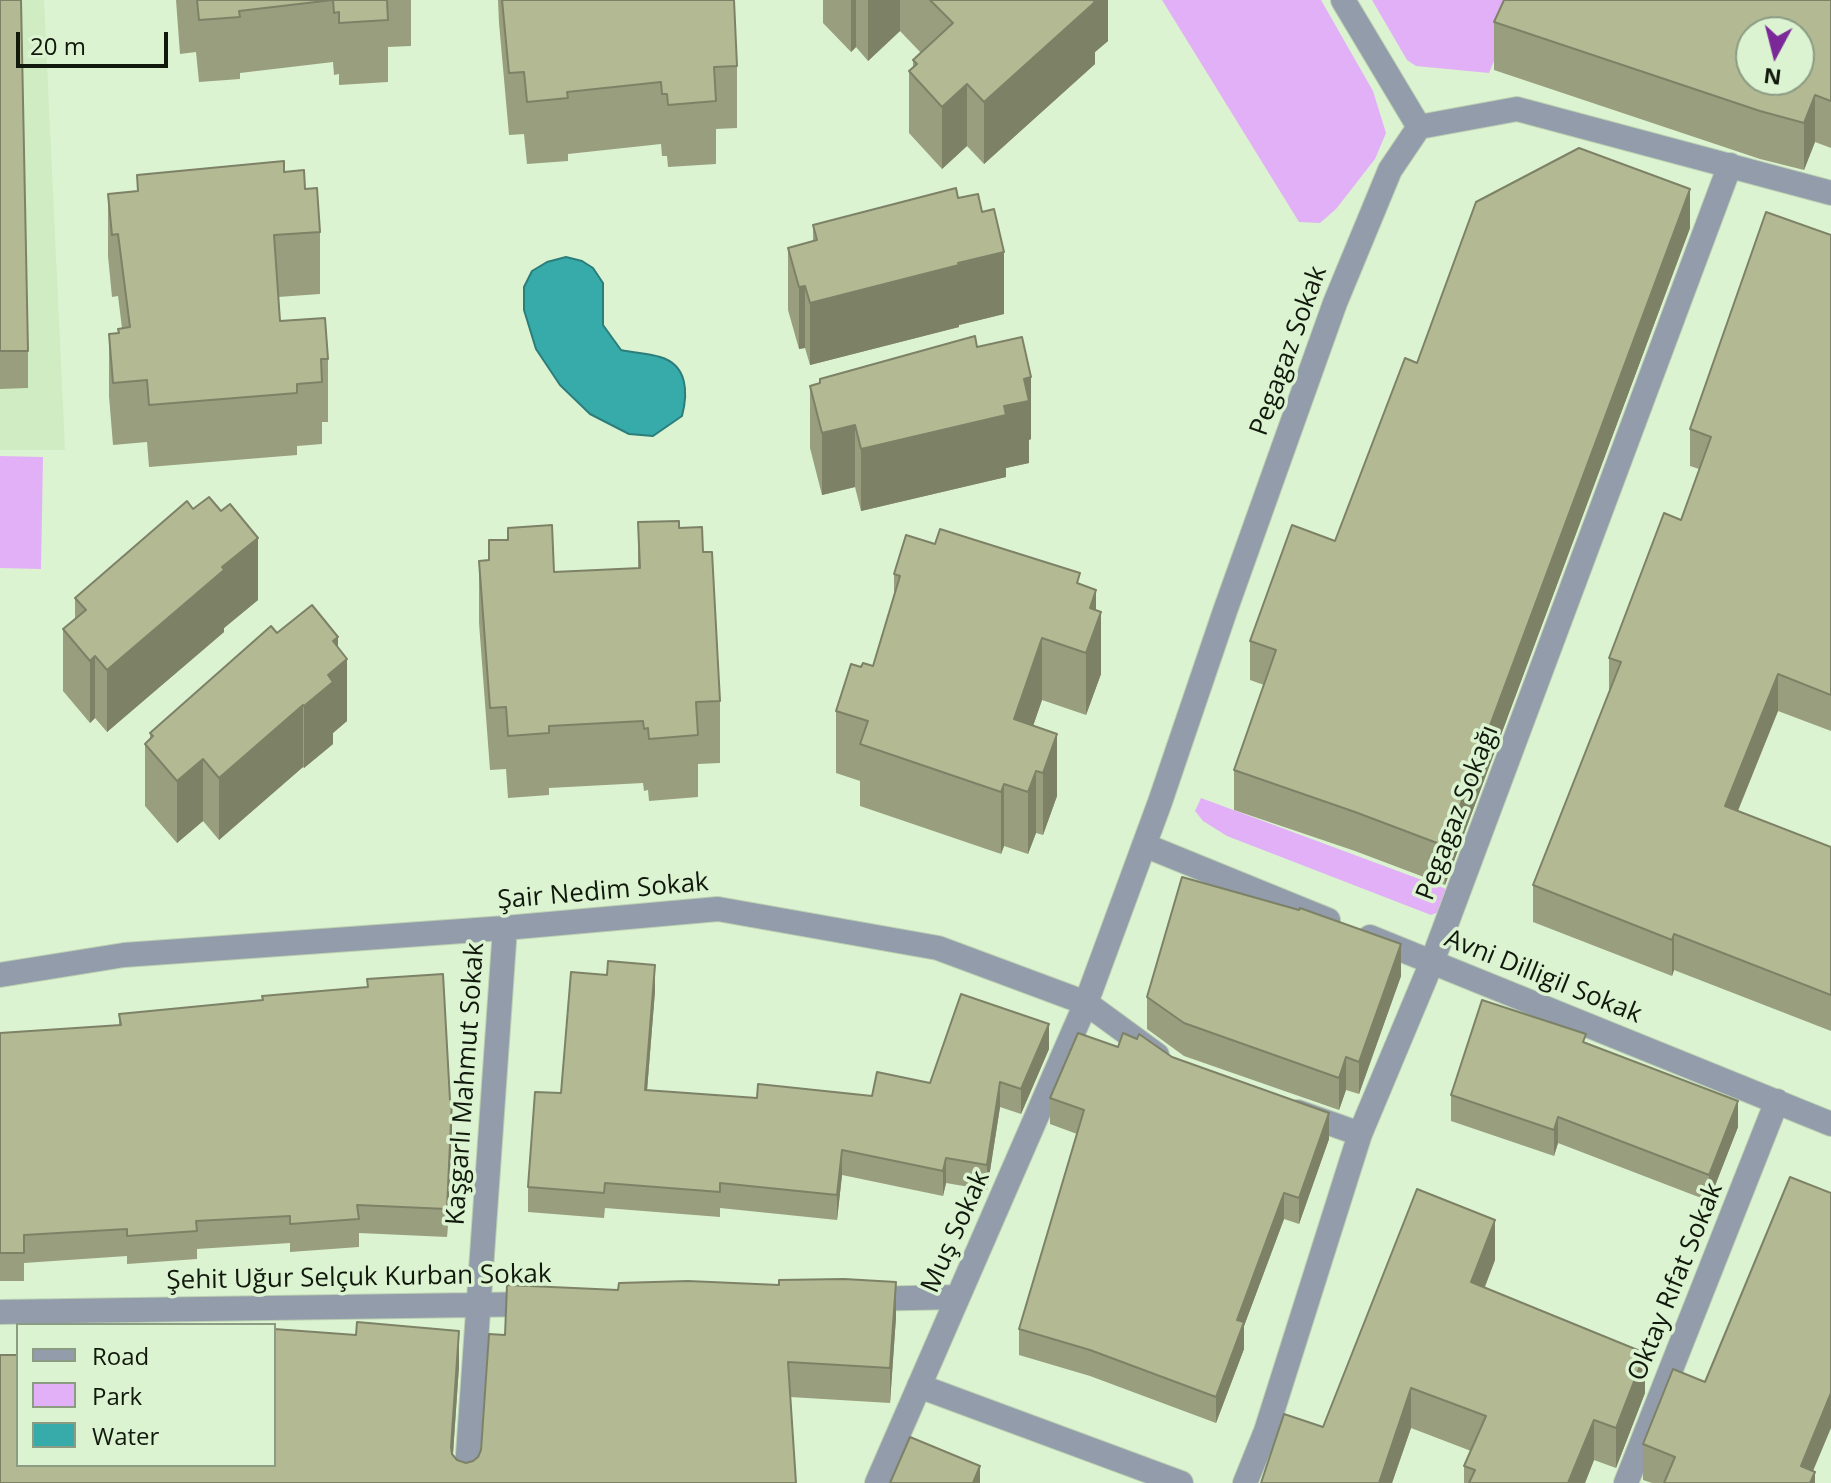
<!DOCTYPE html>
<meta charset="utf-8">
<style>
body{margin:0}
#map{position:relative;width:1831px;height:1483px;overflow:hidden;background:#dcf3d1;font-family:"Open Sans",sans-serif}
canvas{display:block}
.legend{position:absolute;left:16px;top:1323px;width:260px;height:144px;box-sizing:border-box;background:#dcf3d1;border:2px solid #8b9c83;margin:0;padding:10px 14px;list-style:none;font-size:24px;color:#11190d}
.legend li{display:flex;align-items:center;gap:16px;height:40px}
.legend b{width:40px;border:2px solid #8b9c83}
.north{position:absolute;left:1735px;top:16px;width:80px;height:80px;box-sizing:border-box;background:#dcf3d1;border:2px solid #8b9c83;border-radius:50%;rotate:187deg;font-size:22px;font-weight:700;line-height:32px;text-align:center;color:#11190d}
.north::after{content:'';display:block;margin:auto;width:28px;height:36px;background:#7b2898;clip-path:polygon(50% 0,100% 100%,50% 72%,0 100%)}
.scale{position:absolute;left:16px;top:32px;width:152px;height:36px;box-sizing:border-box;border:4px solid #11190d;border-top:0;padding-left:10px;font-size:24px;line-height:28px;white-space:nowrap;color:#11190d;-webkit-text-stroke:6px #dcf3d1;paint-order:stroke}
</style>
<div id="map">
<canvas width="1831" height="1483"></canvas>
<ul class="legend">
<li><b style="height:10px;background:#929caa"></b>Road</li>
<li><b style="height:22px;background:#e1b0f6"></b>Park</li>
<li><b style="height:22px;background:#37aaaa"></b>Water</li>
</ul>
<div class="north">N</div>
<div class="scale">20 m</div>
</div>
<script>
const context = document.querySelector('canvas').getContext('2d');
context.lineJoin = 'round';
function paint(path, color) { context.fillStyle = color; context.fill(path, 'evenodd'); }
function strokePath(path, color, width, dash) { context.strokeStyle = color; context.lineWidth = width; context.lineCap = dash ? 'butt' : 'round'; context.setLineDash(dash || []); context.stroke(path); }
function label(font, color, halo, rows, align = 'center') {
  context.font = font + ' "Open Sans",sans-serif'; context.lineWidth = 7; context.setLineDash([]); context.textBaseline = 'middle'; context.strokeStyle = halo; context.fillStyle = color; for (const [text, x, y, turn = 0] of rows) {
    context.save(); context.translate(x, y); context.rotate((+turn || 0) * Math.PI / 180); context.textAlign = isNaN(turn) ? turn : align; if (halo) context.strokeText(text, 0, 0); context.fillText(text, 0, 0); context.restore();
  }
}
paint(new Path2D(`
 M0,0H44L65,450H0Z`), '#d0ecc3');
paint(new Path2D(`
 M1162,0H1321L1373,91L1386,133L1375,159L1336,209L1320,223L1299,222Z
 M1372,0H1520L1489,73L1416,66L1407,60Z
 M0,456L43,457L41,569L0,568Z
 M1201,798L1449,890L1441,911L1431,915L1227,836L1203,821L1195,811Z`), '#e1b0f6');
const water = new Path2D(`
 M566,257L582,261L593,268L603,283V325L621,350C634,353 647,353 660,357C688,365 688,393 682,416L653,436L629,434L590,414L560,385L536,349L524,310V287L532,271L547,262Z`);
paint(water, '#37aaaa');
strokePath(water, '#2c7e7b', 2);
const minor = new Path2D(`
 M1343,0L1419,127
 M1144,845L1328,920
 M1370,937L1831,1124
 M0,975L124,955L505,928L718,909L938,948L1086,1003L1157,1055
 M1298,1112L1360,1134
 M864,1299L958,1297
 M0,1312L540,1304
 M919,1386L1181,1483
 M466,1483L505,928
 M877,1483L1086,1003L1160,802L1225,611L1335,303L1390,170L1419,127L1517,109L1831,193
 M1245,1483L1266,1431L1360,1134L1432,962L1730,165
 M1626,1483L1777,1101`);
strokePath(minor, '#bcd0b2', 26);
strokePath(minor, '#929caa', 24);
paint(new Path2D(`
 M0,0L28,351V388L0,389Z
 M176,0H411V46L388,47V82L339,85V74L334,75L333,62L240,73V79L199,82L196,52L180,54Z
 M498,0H734L737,66V128L716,129V164L668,167L667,156H662L661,144L568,154V161L527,164L524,134L509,135L499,23Z
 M823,0H1108V41L1095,52V64L984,164L967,146L942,169L909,133V71L913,67V60L921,53L900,31L868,61L856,47L851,52L823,23Z
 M1831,0V148L1815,142L1804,170L1760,159L1494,70V22Z
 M284,172L305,189L320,232V294L278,297L280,321L328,359V422H322V444L297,446V455L149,467L147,442L113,445L109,396V334L118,333V329L122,328L118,296L112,297L108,256V194L137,191V175Z
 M958,198L1004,314L959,325V327L810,365L805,348L799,349L788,310V248L813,241V225Z
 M1690,228L1445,885L1355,851L1234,810V770L1264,685L1250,680V641L1335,541L1417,363Z
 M1831,235V731L1778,711L1738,811L1831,847V1031L1674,970L1672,976L1533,922V885L1609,693V658L1681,520L1699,469L1690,466V429Z
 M977,347L1031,439L1029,440V463L1006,468V477L861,511L855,487L822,495L810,448V386L820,384V379Z
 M638,522L679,528L703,552L720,701V763L698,764V797L649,801L648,790L644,791L643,783L549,788V795L508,798L506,769L490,770L479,623V561L489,560V540L554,572L638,569Z
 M894,574L1080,584L1096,611L1101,674L1086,715L1042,700L1033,726L1057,796L1043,835L1036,833L1028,854L1004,846L1001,854L860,806V781L836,773V711L861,667L873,666L894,596Z
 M75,598L258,600L224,628V632L107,732L95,718L90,723L63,691V629L75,619Z
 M277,633L338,648L347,721L333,733V744L304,768L303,767L219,840L203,821L177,843L145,806V744L150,740V733Z
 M1401,976L1359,1094L1346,1090L1339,1110L1184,1056L1147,1029V997Z
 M655,991L647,1090L757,1098L872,1096L930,1083L1049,1049L1021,1114L1000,1107L987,1190L946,1183L943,1196L842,1175L837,1220L720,1208V1217L605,1208L604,1218L528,1212V1187L561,1093Z
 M119,1014L450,1100L452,1128L447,1237L359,1233V1247L290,1252V1243L197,1249V1259L127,1264V1256L24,1263V1281H0V1034L119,1025Z
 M1586,1043L1738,1127L1709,1201L1558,1143L1554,1156L1451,1121V1095Z
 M1118,1047L1172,1057L1329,1139L1299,1224L1284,1219L1244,1326V1349L1216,1423L1090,1376L1019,1355V1329L1077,1134L1050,1124V1098Z
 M1495,1260L1485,1287L1645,1393L1616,1468L1594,1460L1585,1483H1464V1466L1471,1451L1411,1428L1392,1483H1261L1323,1427Z
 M896,1317L890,1403L790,1397L796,1483L18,1465L459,1366L453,1455L457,1460L466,1463L473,1461L478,1457L481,1450L505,1335Z
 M1643,1444L1813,1471L1815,1483H1652L1643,1480Z`), '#999f7e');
paint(new Path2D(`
 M851,0H856V47L851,52Z
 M868,0H900V31L868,61Z
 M1089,0H1108V41L1095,52V64L984,164V102Z
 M967,84V146L942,169V107Z
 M1815,95V142L1804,170V123Z
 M1690,189V228L1445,885V846Z
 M1004,252V314L959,325V327L810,365V303L958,263Z
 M805,286V348L799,349V287Z
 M1031,377V439L1029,440V463L1006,468V477L861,511V449L1004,406L1024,379Z
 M855,425V487L822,495V433Z
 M258,538V600L224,628V632L107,732V670L222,567Z
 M1096,590V626L1101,612V674L1086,715V653L1090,608Z
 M338,637V667L347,659V721L333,733V744L304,768V706L333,641Z
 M1042,638V700L1014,781V719Z
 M95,656V718L90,723V661Z
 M1778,674V711L1725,842V806Z
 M303,705V767L219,840V778Z
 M1057,734V796L1043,835V773Z
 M203,759V821L177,843V781Z
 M1036,771V833L1028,854V792Z
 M1004,784V846L1001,854V792Z
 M1674,934V970L1672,976V940Z
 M1401,944V976L1359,1094V1062Z
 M655,965V991L645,1116V1090Z
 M1049,1024V1049L1021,1114V1089Z
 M1346,1057V1090L1339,1110V1078Z
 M1000,1082V1107L987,1190V1165Z
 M452,1100V1128L447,1237V1209Z
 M1738,1101V1127L1709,1201V1175Z
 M1329,1113V1139L1299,1224V1198Z
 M1558,1117V1143L1554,1156V1130Z
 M842,1150V1175L837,1220V1195Z
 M946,1158V1183L943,1196V1171Z
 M1284,1193V1219L1244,1326V1349L1216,1423V1397L1237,1320Z
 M1495,1220V1260L1471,1322V1282Z
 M896,1282V1317L890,1403V1368Z
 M459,1331V1366L451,1482V1447Z
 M1645,1353V1393L1616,1468V1428Z
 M1411,1388V1428L1392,1483H1379Z
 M1831,1393V1428L1808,1483L1801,1466Z
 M1594,1420V1460L1585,1483H1568Z
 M980,1466V1483H973Z
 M1815,1472V1483H1810Z`), '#7d8267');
const building = new Path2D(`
 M0,0H21L28,351H0Z
 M197,0H387L388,20L339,23V12L334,13L333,0L239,11L240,17L199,20Z
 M502,0H734L737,66L714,67L716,101L668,105L667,94H662L661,82L567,92L568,98L527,102L524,72L509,73Z
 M930,0H1093L1095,2L984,102L967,84L942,107L909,71L917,64L913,60L953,23Z
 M1504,0H1831V101L1815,95L1804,123L1760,111L1494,22ZM1751,32H1799V80H1751Z
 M1579,148L1690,189L1445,846L1355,812L1234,770L1276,650L1250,641L1292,525L1335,541L1405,358L1417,363L1476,202Z
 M284,161V172L304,170L305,189L317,188L320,232L274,235L280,321L325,318L328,359H321L322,382L297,384V393L149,405L147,380L113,383L109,334L119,333L118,329L130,327L118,234L112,235L108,194L138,191L137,175Z
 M956,188L958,198L978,194L982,212L994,209L1004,252L958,263L959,265L810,303L805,286L799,287L788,248L817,240L813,225Z
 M1766,212L1831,235V695L1778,674L1725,806L1831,847V995L1674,934L1672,940L1533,885L1621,662L1609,658L1664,513L1681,520L1711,437L1690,429Z
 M975,336L977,347L1022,337L1031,377L1024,379L1029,401L1004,406L1006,415L861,449L855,425L822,433L810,386L820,383V379Z
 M209,497L221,511L230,504L258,538L222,567L224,570L107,670L95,656L90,661L63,629L86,610L75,598L187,501L193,509Z
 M679,521V528L702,527L703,552H712L720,701L696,702L698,735L649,739L648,728L644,729L643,721L549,726V733L508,736L506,707L490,708L479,561L489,560V540H508V528L552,525L554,572L640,568L638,522Z
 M940,529L1080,573L1077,583L1096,590L1090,608L1101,612L1086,653L1042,638L1014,719L1057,734L1043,773L1036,771L1028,792L1004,784L1001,792L860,744L868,721L836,711L851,664L861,667L863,663L873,666L900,576L894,574L906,535L935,544Z
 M312,605L338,637L333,641L347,659L328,675L333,682L304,706L303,705L219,778L203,759L177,781L145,744L153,736L150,733L271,626L277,633Z
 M1182,877L1299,910L1300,908L1401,944L1359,1062L1346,1057L1339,1078L1184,1023L1147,997Z
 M608,961L655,965L645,1090L757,1098L758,1084L872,1096L877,1072L930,1083L961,994L1049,1024L1021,1089L1000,1082L987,1165L946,1158L943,1171L842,1150L837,1195L720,1183V1192L605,1183L604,1193L528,1187L535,1092L561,1093L571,972L607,975Z
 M443,974L450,1100H452L447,1209L357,1205L359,1219L290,1224V1216L196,1221L197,1231L127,1236V1229L24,1235V1253H0V1033L121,1025L119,1014L263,1000L262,996L368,987L367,979Z
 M1482,1000L1586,1034L1583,1042L1738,1101L1709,1175L1558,1117L1554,1130L1451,1095Z
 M1078,1033L1118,1047L1123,1033L1137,1039L1139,1034L1172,1057L1329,1113L1299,1198L1284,1193L1237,1320L1244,1322L1216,1397L1090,1350L1019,1329L1084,1110L1050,1098Z
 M1790,1177L1831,1193V1393L1801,1466L1815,1472L1810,1483H1664L1675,1457L1643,1444L1673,1369L1705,1382Z
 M1417,1189L1495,1220L1471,1282L1645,1353L1616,1428L1594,1420L1568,1483H1469L1475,1470L1464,1466L1486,1416L1411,1388L1379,1483H1261L1284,1414L1323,1427Z
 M844,1279L896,1282L890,1368L788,1362L796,1483H0V1355H18V1465H274V1329L356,1335L357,1322L459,1331L451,1447L452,1454L457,1460L466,1463L473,1461L478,1457L481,1450L489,1334L505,1335L507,1285L618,1290L619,1283L688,1281L779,1285V1280Z
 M910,1437L980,1466L973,1483H890Z`);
paint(building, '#b2b993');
strokePath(building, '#7d8267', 2);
label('26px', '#11190d', '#dcf3d1', [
 ["Pegagaz Sokak",1289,351,-70],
 ["Pegagaz Sokağı",1458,813,-69],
 ["Şair Nedim Sokak",603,892,-5],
 ["Avni Dilligil Sokak",1543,977,22],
 ["Kaşgarlı Mahmut Sokak",466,1084,-86],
 ["Muş Sokak",956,1232,-66],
 ["Şehit Uğur Selçuk Kurban Sokak",359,1278,-1],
 ["Oktay Rıfat Sokak",1676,1282,-68]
]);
</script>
